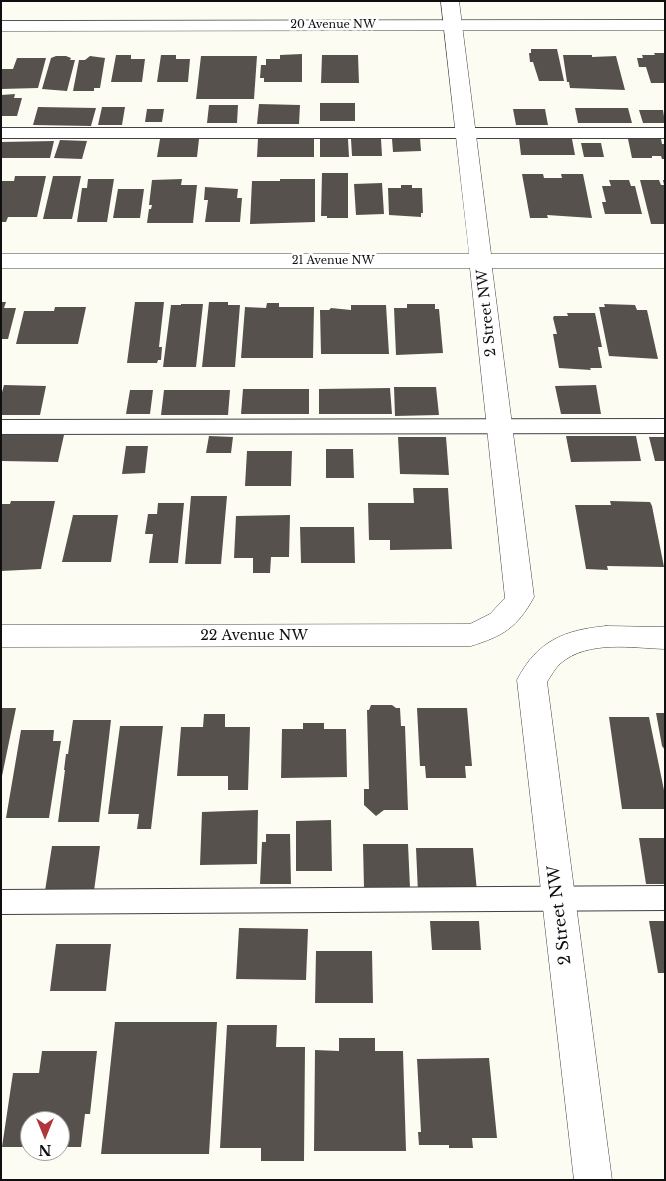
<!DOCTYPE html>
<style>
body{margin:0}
#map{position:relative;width:666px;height:1181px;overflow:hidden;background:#fdfcf3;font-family:"Libre Baskerville",serif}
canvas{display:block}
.frame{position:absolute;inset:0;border:2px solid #0f0f0f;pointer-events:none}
.north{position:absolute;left:20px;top:1111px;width:50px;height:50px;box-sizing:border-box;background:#fff;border:1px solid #9f9f9f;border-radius:50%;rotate:180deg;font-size:14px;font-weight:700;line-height:20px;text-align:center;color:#0f0f0f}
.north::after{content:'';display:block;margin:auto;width:18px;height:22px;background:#af373b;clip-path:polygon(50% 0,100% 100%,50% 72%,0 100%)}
</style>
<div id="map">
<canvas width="666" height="1181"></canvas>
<div class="frame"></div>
<div class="north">N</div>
</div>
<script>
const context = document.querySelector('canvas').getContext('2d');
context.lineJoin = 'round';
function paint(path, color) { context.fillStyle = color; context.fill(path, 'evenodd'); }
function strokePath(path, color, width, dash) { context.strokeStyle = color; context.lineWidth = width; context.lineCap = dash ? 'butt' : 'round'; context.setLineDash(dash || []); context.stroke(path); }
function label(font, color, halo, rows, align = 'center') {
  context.font = font + ' "Libre Baskerville",serif'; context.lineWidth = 5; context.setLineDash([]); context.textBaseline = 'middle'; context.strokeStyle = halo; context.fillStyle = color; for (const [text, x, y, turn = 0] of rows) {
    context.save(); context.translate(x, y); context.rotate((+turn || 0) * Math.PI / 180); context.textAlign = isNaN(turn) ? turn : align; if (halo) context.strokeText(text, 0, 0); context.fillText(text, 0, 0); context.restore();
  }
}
paint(new Path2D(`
 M531,49H557L564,81H539L533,62H530L529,53H531Z
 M654,53H665V83H651L646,67H639L637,58H643L642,55H655Z
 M302,54V82H264V78H260L261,65H266V59H280V55Z
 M116,55H131V59H145L142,82H111Z
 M161,55H176V59H190L188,82H157Z
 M322,55H358L359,83H321Z
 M563,55H592V57L616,56L625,90L570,88L569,82H567Z
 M56,56H66L71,58L70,60H75L67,91L42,89L51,58Z
 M90,56L105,58L100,88H94V91H73L79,60H85Z
 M201,56H257L254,99H196Z
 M17,58H46L38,88L1,89L2,69H13Z
 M15,94L14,98H22L17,116H1V95Z
 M320,103H355V121H320Z
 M259,104L300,105L299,124H257Z
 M209,105H238L237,123H207Z
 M38,107L96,108L91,126L33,125Z
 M102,107H125L122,125H98Z
 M575,108H628L632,123H578Z
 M147,109H164L162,122H145Z
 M513,109H545L548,125H516Z
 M639,110H663L665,123H643Z
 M258,138H314V157H257Z
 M420,138L421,151L393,152L392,139Z
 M519,138L572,139L575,155H521Z
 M160,139H199L197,157H157Z
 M320,139H348L349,157H320Z
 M351,139H381L382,156H352Z
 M628,139H661L662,144H665V159H662L661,156H652V158H632Z
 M60,140L87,141L82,159L54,158Z
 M54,141L50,158H1V142Z
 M581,143H601L604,157H584Z
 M322,173H348V218H327V216H321Z
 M522,174H543L544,178H562L561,174H583L592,218L547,215L548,218H530Z
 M15,176H46L37,217H8L6,222H1V181H14Z
 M53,176H81L72,219H43Z
 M88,179H114L107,222H77L82,188H87Z
 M182,179L181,185H197L193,223H147L149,209H151L152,205H149L152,180Z
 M280,179H315V222L250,224L252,181H280Z
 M609,180H629L631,186H635L642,214H605L602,202H606L602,186H611Z
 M640,180H659L661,185H664L663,180H665V224H651Z
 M382,183L384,214L356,215L354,184Z
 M401,185H412V188H422L423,213H421V217L389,215L388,188H401Z
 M205,187L238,189L237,198H242L240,222H205L208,200H204Z
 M118,189H144L140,218H113Z
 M1,302H6L4,308H16L8,339H1Z
 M135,302H164L159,347H162L161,360H158L157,363H127Z
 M209,302H228V305H240L235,367H202Z
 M267,303H279V307H314L313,358H241L245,307L266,308Z
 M181,304H203L196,367H163L171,305H181Z
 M407,304H435V309H439L443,353L396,355L394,308H407Z
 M604,304L635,305L637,310H647L658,359L609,356L599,307H605Z
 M351,305H386L389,354H321L320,310H329L331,308L351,310Z
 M55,307H86L78,344H16L24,311H54Z
 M567,313H595L602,347H598L602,368H590L591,370L559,368L553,334H557L553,318L554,316H568Z
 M4,385L46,386L40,415H1V396Z
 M596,385L601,414H561L555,386Z
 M394,387H436L439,415L395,416Z
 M390,388L392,414H319V389Z
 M243,389H309V414H241Z
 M130,390H153L150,414H126Z
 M164,390H230L228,415H161Z
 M1,434L64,435L58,462L1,461Z
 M209,436L233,437L231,453H206Z
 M566,436H636L641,461L571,462Z
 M398,437H446L449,475L400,474Z
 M649,437H665V461H655Z
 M126,446H148L145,473L122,474Z
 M326,449H353L354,478H326Z
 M247,451H292L291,486H245Z
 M413,488H448L452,549L390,550V540H369L368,503H414Z
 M191,496H227L221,564H185Z
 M11,501H55L41,569L1,571V504H10Z
 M610,501L650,502L652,506L664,567L607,566L608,570L586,569L575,505H611Z
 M158,503H184L178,563H149L153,534H145L148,514H157Z
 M73,515H118L111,562H62Z
 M290,515L289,557H271L270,573H253V558H234L236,516Z
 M300,527H354L355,563H301Z
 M371,705H392L396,708H400L401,726H405L408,810H384L376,816L364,805V789H369L367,710H369Z
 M2,708H16L2,776H1Z
 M417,708H467L472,766H465L466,778H426L425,766H420Z
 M656,713H665V750L662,746Z
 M204,714H225V727H250L248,790H228V776H177L181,727H203Z
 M609,717H649L665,795V809H622Z
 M73,720H111L99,822H58L65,770H64L66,754H68Z
 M303,723H324V729H346L347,777L281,778L282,729H303Z
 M120,726H163L151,829H137L139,814H108Z
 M21,730H54L53,741H61L49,818H6Z
 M258,810L257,864L200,865L202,812Z
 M331,820L332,871H296V821Z
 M266,834H290L291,884H260L262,842H266Z
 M639,838H665V884H646Z
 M363,844H408L410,888H364Z
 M52,846H100L94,891H45Z
 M416,848H473L477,892L418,893Z
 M430,921H479L481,950H432Z
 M649,921H665V973H658Z
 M239,928L308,929L306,980L236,979Z
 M56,944H111L106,991H50Z
 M316,951H372L373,1003H315Z
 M115,1022H217L209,1154H101Z
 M227,1025H277L276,1047H305L304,1161H261V1148H220Z
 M339,1038H375V1051H403L406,1151H314L315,1050L339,1051Z
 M42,1051H97L90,1114H85L81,1147H60V1121H30V1147H2L13,1073H39Z
 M489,1058L497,1138H472L473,1148H449V1145H419L418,1132H421L417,1059Z`), '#57514d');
const service = new Path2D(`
 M1,128H665V138H1Z
 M665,419V433L1,434V420Z
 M665,886V910L1,914V890Z`);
const minor = new Path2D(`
 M441,1H459L491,254H665V268H492L534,597C517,628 503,636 471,646L1,647V625L470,624L490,614L505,598L470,268H1V254H469Z
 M606,626L665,627V649C632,648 588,640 561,663C555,668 551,676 547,682L612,1180H574L517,680C537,641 564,630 606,626Z`);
const tertiary = new Path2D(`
 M665,20V30L1,31V21Z`);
strokePath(service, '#424242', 2);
strokePath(minor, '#424242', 1);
strokePath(tertiary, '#424242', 1);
paint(service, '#fff');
paint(minor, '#fff');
paint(tertiary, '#fff');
label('11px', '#0f0f0f', '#fff', [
 ["20 Avenue NW",333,25],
 ["21 Avenue NW",333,261]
]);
label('14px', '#0f0f0f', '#fff', [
 ["2 Street NW",487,313,-96],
 ["22 Avenue NW",254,636]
]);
label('16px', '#0f0f0f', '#fff', [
 ["2 Street NW",560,915,-97]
]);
</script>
